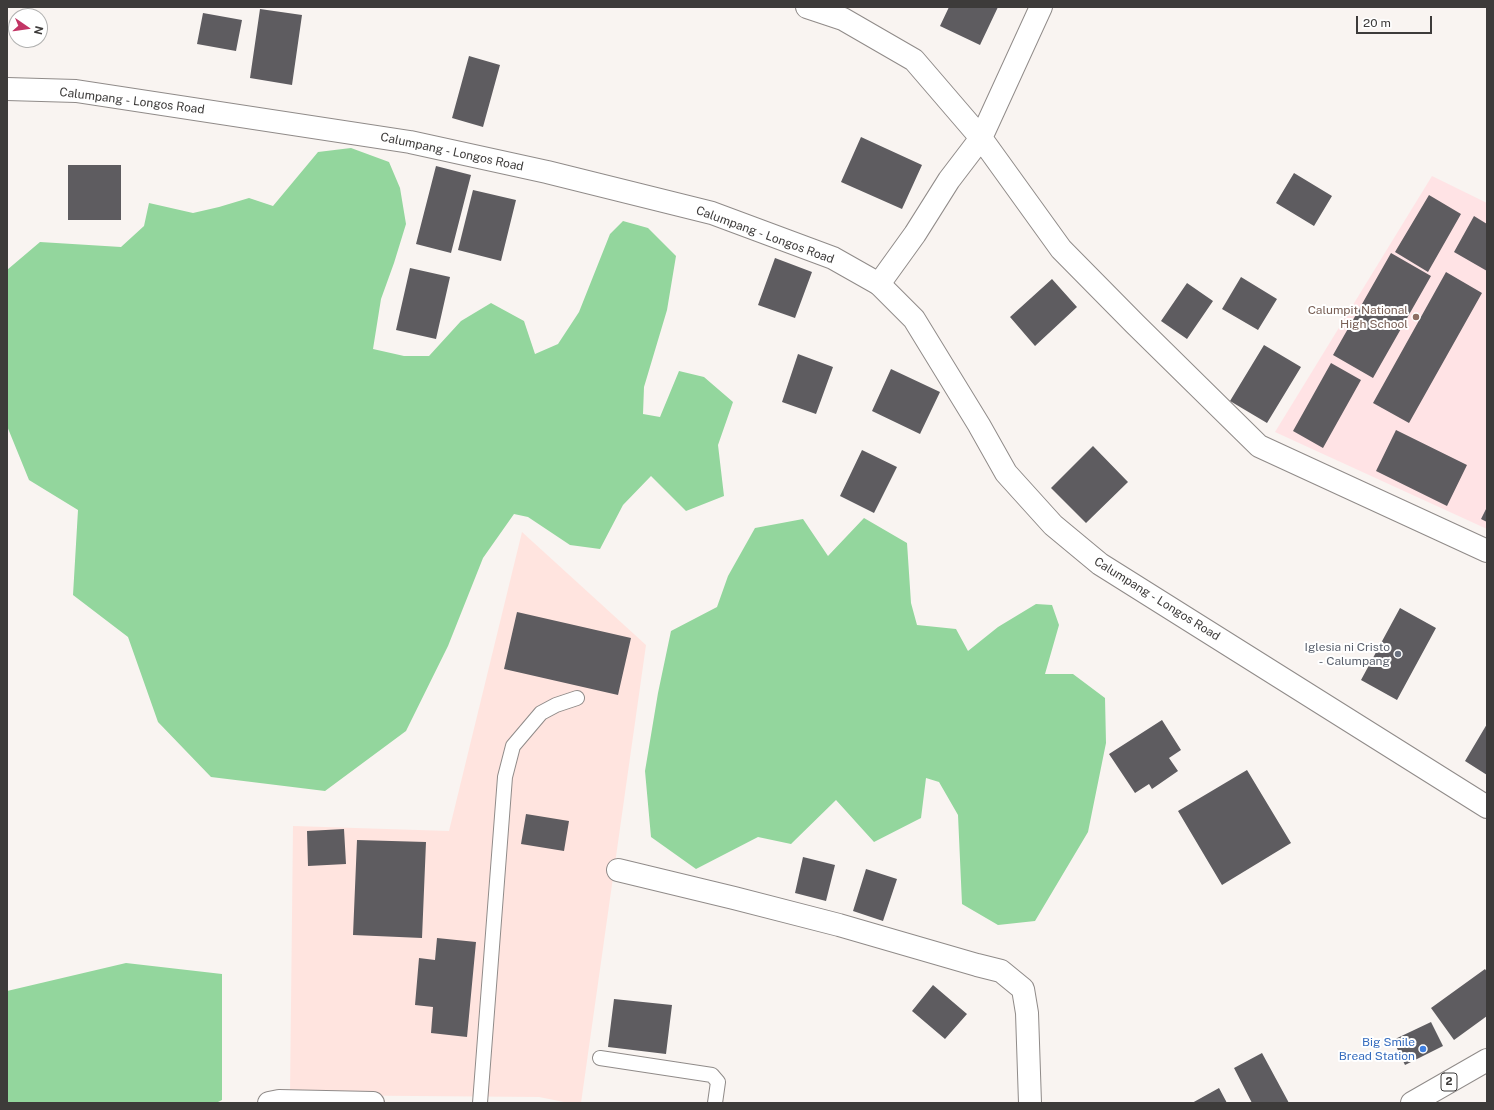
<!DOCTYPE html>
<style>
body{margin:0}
#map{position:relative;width:1494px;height:1110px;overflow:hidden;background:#f9f4f1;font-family:"Public Sans",sans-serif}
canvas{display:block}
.frame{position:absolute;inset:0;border:8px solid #3d3b3a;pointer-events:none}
.north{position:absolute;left:8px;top:8px;width:40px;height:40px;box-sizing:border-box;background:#fff;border:1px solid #b1b1b0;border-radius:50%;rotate:103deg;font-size:11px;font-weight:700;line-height:16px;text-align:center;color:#3d3b3a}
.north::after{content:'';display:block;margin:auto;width:14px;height:18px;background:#c23565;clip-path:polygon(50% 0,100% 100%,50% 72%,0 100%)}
.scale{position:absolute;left:1356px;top:16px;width:76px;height:18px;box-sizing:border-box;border:2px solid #3d3b3a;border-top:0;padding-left:5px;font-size:12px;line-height:14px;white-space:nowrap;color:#3d3b3a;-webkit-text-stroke:3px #fff;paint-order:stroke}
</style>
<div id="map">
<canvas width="1494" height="1110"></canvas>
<div class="frame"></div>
<div class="north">N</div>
<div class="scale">20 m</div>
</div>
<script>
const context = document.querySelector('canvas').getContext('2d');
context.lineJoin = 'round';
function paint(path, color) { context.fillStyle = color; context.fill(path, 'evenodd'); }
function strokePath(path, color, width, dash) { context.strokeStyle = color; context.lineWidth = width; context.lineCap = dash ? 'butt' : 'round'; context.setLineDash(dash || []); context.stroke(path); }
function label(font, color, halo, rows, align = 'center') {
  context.font = font + ' "Public Sans",sans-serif'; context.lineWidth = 4; context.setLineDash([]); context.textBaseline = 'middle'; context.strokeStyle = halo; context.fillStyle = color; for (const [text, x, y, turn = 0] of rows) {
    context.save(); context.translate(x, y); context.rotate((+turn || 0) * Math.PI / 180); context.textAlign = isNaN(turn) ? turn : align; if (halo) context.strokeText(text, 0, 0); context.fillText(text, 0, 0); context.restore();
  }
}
paint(new Path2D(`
 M522,532L646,645L581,1103H569L539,1097L290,1095L293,826L449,831Z`), '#ffe4df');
paint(new Path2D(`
 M1432,176L1487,203V529L1275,432Z`), '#ffe3e5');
paint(new Path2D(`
 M351,148L389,162L400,188L406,224L394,263L381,299L373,349L404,356H429L461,321L491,303L524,321L535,354L558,344L579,312L610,234L623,221L648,228L676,256L667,310L644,387L643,414L660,417L679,371L704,377L733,402L718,445L724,496L686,511L651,476L623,505L600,549L570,545L528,517L514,514L483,558L448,646L406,731L325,791L211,777L158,722L128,637L73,595L78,510L29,480L7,426V270L40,242L121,247L144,226L149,203L193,213L219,207L249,198L273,206L318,152Z
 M864,518L907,543L911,603L917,625L956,629L968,651L998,627L1036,604L1052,605L1059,625L1045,674H1073L1105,698L1106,743L1088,832L1035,921L998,925L962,904L958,815L939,782L926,778L921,818L874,842L836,800L791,844L758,837L696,869L651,837L645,771L658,693L671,631L717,607L728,576L755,528L803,519L828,556Z
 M126,963L222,974V1100L216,1103H7V991Z`), '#93d69d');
paint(new Path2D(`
 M949,7H998L980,45L940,26Z
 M260,9L302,15L292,85L250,78Z
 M203,13L242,20L236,51L197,44Z
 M469,56L500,65L483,127L452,118Z
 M861,137L922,165L902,209L841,182Z
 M68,165H121V220H68Z
 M436,166L471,175L451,253L416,244Z
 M1294,173L1332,196L1314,226L1276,203Z
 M473,190L516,200L501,261L458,250Z
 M1429,195L1461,214L1428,272L1395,252Z
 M1474,216L1487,224V271L1454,252Z
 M1391,253L1431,276L1373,378L1333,355Z
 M775,258L812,272L795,318L758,305Z
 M410,268L450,277L436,339L396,330Z
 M1446,272L1482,293L1409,423L1373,403Z
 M1241,277L1277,299L1258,330L1222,309Z
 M1052,279L1077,307L1035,346L1010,317Z
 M1187,283L1213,301L1187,339L1161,321Z
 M1264,345L1301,367L1267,423L1230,401Z
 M798,354L833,367L816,414L782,402Z
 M1331,363L1361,380L1323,448L1293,431Z
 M891,369L940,392L920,434L872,411Z
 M1396,430L1467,465L1447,506L1376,471Z
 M1093,446L1128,482L1086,523L1051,488Z
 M862,450L897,467L874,513L840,496Z
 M1487,507V522L1481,519Z
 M1400,608L1436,628L1397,700L1361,680Z
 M517,612L631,638L618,695L504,669Z
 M1162,720L1181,750L1169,758L1178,771L1152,789L1149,784L1135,793L1109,754Z
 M1487,724V775L1465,761Z
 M1247,770L1291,843L1222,885L1178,811Z
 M526,814L569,821L564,851L521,844Z
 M344,829L346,864L308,866L307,831Z
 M357,840L426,842L422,938L353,935Z
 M803,857L835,865L826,901L795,893Z
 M866,869L897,879L883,921L853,911Z
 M437,938L476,942L467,1037L431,1033L433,1007L415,1005L419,958L435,960Z
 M1485,969L1487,972V1016L1454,1040L1431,1008Z
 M933,985L967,1014L945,1039L912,1011Z
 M614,999L672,1005L666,1054L608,1047Z
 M1431,1022L1443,1046L1405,1065L1393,1040Z
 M1262,1053L1289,1103H1252L1234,1068Z
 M1219,1088L1227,1103H1192Z`), '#5e5c60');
const lane = new Path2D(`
 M600,1058L712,1075L718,1082L715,1103
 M480,1103L505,777L513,746L541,713L556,705L577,698`);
const street = new Path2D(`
 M807,7L843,19L914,60L981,138L1061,249L1135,324L1259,446L1487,551
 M879,284L915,234L949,180L981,138L1041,7
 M618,870L734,898L839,925L977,965L1001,971L1023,989L1027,1013L1030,1103
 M269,1103L279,1101L373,1103`);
const secondary = new Path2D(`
 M7,89L76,91L410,142L547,172L712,213L833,258L879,284L914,319L979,425L1006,473L1053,525L1100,564L1487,807`);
const highway = new Path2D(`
 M1412,1103L1487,1060`);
strokePath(lane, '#908b89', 16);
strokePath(street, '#908b89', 24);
strokePath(secondary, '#908b89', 24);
strokePath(highway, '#908b89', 24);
strokePath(lane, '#fff', 14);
strokePath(street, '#fff', 22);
strokePath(secondary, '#fff', 22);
strokePath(highway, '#fff', 22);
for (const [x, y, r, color] of [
 [1416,317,4,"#8d6e63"],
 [1398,654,4,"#6b7280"],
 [1423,1049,4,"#3f7fe0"]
]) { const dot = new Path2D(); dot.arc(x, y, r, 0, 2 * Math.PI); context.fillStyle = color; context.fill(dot); strokePath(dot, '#fff', 1.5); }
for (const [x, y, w] of [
 [1449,1082,16]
]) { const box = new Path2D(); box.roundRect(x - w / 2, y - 9, w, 18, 3); context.fillStyle = '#fff'; context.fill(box); strokePath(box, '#3d3b3a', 1); }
label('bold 11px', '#3d3b3a', null, [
 ["2",1449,1082]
]);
label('12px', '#3d3b3a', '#fff', [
 ["Calumpang - Longos Road",132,101,7],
 ["Calumpang - Longos Road",452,152,12],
 ["Calumpang - Longos Road",765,235,20],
 ["Calumpang - Longos Road",1157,599,32]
]);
label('12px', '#785e54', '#fff', [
 ["Calumpit National",1408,310],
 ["High School",1408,324]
], 'right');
label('12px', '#5b616d', '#fff', [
 ["Iglesia ni Cristo",1390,647],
 ["- Calumpang",1390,661]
], 'right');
label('12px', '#366cbe', '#fff', [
 ["Big Smile",1415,1042],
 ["Bread Station",1415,1056]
], 'right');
</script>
